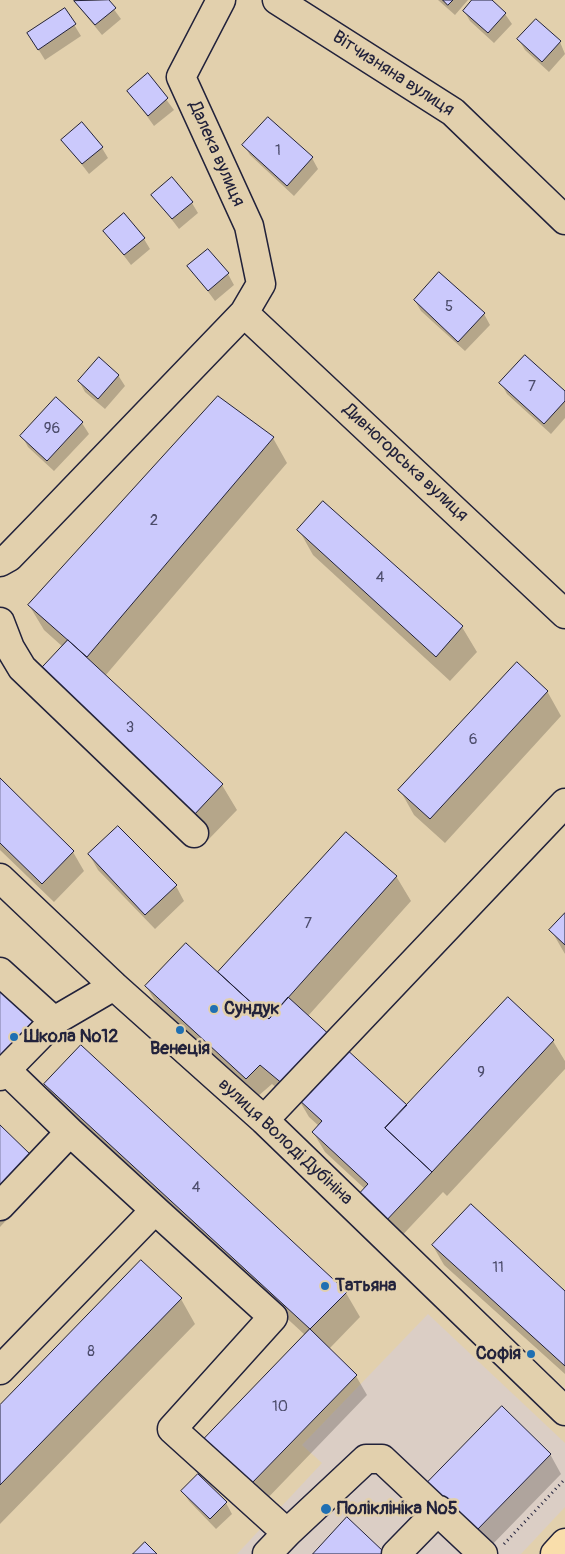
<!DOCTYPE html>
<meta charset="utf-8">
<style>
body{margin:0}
canvas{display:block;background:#e2d0ad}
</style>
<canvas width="565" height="1554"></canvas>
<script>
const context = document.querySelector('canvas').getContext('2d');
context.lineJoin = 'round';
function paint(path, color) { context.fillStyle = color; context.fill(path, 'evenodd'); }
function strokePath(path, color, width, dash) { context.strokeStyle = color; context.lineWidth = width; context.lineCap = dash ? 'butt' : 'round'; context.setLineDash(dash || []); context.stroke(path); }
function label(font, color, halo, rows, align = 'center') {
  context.font = font + ' Pangolin,sans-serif'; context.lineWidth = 5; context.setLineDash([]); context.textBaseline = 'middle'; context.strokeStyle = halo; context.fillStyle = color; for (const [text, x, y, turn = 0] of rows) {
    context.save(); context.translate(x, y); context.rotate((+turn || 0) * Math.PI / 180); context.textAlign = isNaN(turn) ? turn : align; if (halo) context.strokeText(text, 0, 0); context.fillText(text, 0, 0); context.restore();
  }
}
paint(new Path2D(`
 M428,1314L565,1443V1507L521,1554H237L322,1463L302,1445Z`), '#dbcec5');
paint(new Path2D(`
 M73,0H107L121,19L102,35Z
 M438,0H468L455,15Z
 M474,0H491L505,14L512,24L494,43L470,21L464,11Z
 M65,10L81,36L45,60L35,44Z
 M519,40L560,42L565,54L549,72L525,50Z
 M148,75L174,110L154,126L129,91Z
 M63,140L102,148L108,158L89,174Z
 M244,145L312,158L318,169L294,196L250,155Z
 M153,195L192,203L198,213L179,229Z
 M105,231L144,239L150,249L131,265Z
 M189,266L228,274L234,285L215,301Z
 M415,301L484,314L490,325L465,351L421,311Z
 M118,375L125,386L105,409L85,392L79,381Z
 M501,383L565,393V418L551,434L507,394Z
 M219,398L273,438L287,463L105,676L222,785L237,810L208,840L54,697L63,647L44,630L29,605Z
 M56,399L82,423L89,434L54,471L28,447L22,436Z
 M324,503L462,627L477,652L450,681L313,555L299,530Z
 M547,691L561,716L445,843L414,815L400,790Z
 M0,780L73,852L84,871L54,902L0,850Z
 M89,854L176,886L184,901L155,929L98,870Z
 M396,876L411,901L308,1016L406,1106L508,999L553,1041L565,1061V1069L447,1196L443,1192L395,1243L365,1189L325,1152L313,1132L319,1126L309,1117L299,1100L295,1104L272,1084L257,1097L158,1006L146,986L223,978L220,973Z
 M565,915V954L551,930Z
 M0,982L45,1032L0,1060Z
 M46,1085L346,1293L360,1317L329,1349L356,1376L367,1395L262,1504L216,1459L305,1335L60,1109Z
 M0,1127L30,1156L44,1180L0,1227Z
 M433,1246L565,1292V1374L444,1265Z
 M141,1262L181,1299L195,1324L0,1524V1407Z
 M550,1454L561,1474L487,1550L439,1503Z
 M198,1475L226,1503L232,1514L216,1529L189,1501L182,1491Z`), '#0003');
const building = new Path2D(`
 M109,0L116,8L95,25L74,1Z
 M443,0H453L448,5Z
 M472,0H492L506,13L488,33L463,11Z
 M65,8L76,24L38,50L27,33Z
 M536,19L561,41L542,62L517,39Z
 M148,73L168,98L148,116L127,91Z
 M268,117L313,157L287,186L242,145Z
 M82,122L103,147L82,164L61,140Z
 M172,177L193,202L172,219L151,195Z
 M124,213L145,238L124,255L103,231Z
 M208,249L229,273L208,291L187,266Z
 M439,272L485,313L458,342L414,300Z
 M525,355L565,391V401L544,424L499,383Z
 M99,357L119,375L98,399L78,381Z
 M218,396L274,437L87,657L28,605Z
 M56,397L83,422L47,461L20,436Z
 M323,501L463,626L436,657L297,530Z
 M68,640L223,784L193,816L38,672Z
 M517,662L548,691L430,819L398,790Z
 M0,778L74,851L42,884L0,843Z
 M118,826L177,885L145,915L88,854Z
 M346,832L397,876L269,1019L218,972Z
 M565,913V945L549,930Z
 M186,943L269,1019L288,997L333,1038L284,1085L260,1065L246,1079L145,986Z
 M0,981L38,1016L1,1055L0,1054Z
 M508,997L554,1040L432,1172L385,1128Z
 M81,1045L347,1292L310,1329L44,1084Z
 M344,1047L407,1105L385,1128L432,1172L383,1224L355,1198L368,1184L312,1132L322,1121L297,1098Z
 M0,1125L31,1155L0,1187Z
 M471,1204L565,1291V1366L432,1245Z
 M141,1260L182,1298L0,1485V1405Z
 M310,1329L357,1375L250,1485L203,1440Z
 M502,1406L551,1454L476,1531L426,1484Z
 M198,1474L227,1502L210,1519L181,1491Z
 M347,1517L384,1552L382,1554H313Z
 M145,1542L157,1554H133Z`);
paint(building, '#cbc9fc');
strokePath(building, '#22223b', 1);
const minor = new Path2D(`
 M277,0L453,112L565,220
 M244,313L565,614
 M0,562L9,557L42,523L244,313L261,284L249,226L181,77L221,0
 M0,622L10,648L22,668L194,833
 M0,878L114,986L264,1120L565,1411
 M0,972L54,1021
 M6,1070L54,1021L114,986
 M0,1076L6,1070L70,1132
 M264,1120L565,803
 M0,1206L70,1132L155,1210L0,1370
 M155,1210L273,1317L172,1429L287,1533L267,1554
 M287,1533L366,1459H382L483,1554
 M396,1554L439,1510`);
const major = new Path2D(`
 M555,1554L565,1543`);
strokePath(minor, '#22223b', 31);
strokePath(major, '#22223b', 31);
strokePath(new Path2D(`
 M504,1544L565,1479`), '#22223b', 3, [1, 4]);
strokePath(minor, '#e2d0ad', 28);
strokePath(major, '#f9deab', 28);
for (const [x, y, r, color] of [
 [214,1009,5,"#1f6fb2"],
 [180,1030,5,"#1f6fb2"],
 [14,1037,5,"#1f6fb2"],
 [325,1286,5,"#1f6fb2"],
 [531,1354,5,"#1f6fb2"],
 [326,1509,6,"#1f6fb2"]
]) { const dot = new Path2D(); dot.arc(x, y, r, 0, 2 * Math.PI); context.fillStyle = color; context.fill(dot); strokePath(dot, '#e2d0ad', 2); }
label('15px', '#4c4c6b', null, [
 ["1",278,151],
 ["5",449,307],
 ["7",532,387],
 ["96",52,429],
 ["2",154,521],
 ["4",380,578],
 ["3",130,728],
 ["6",473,740],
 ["7",308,924],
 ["9",481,1073],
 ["4",196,1188],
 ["11",498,1268],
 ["8",91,1352],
 ["10",280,1407]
]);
label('18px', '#22223b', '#e2d0ad', [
 ["Вітчизняна вулиця",393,74,33],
 ["Далека вулиця",216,154,66],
 ["Дивногорська вулиця",405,463,43],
 ["вулиця Володі Дубініна",285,1142,43]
]);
label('bold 18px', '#22223b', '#e2d0ad', [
 ["Сундук",224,1009],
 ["Школа №12",24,1037],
 ["Венеція",180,1049,"center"],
 ["Татьяна",335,1286],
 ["Софія",521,1354,"right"],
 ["Поліклініка №5",337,1509]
], 'left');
</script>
